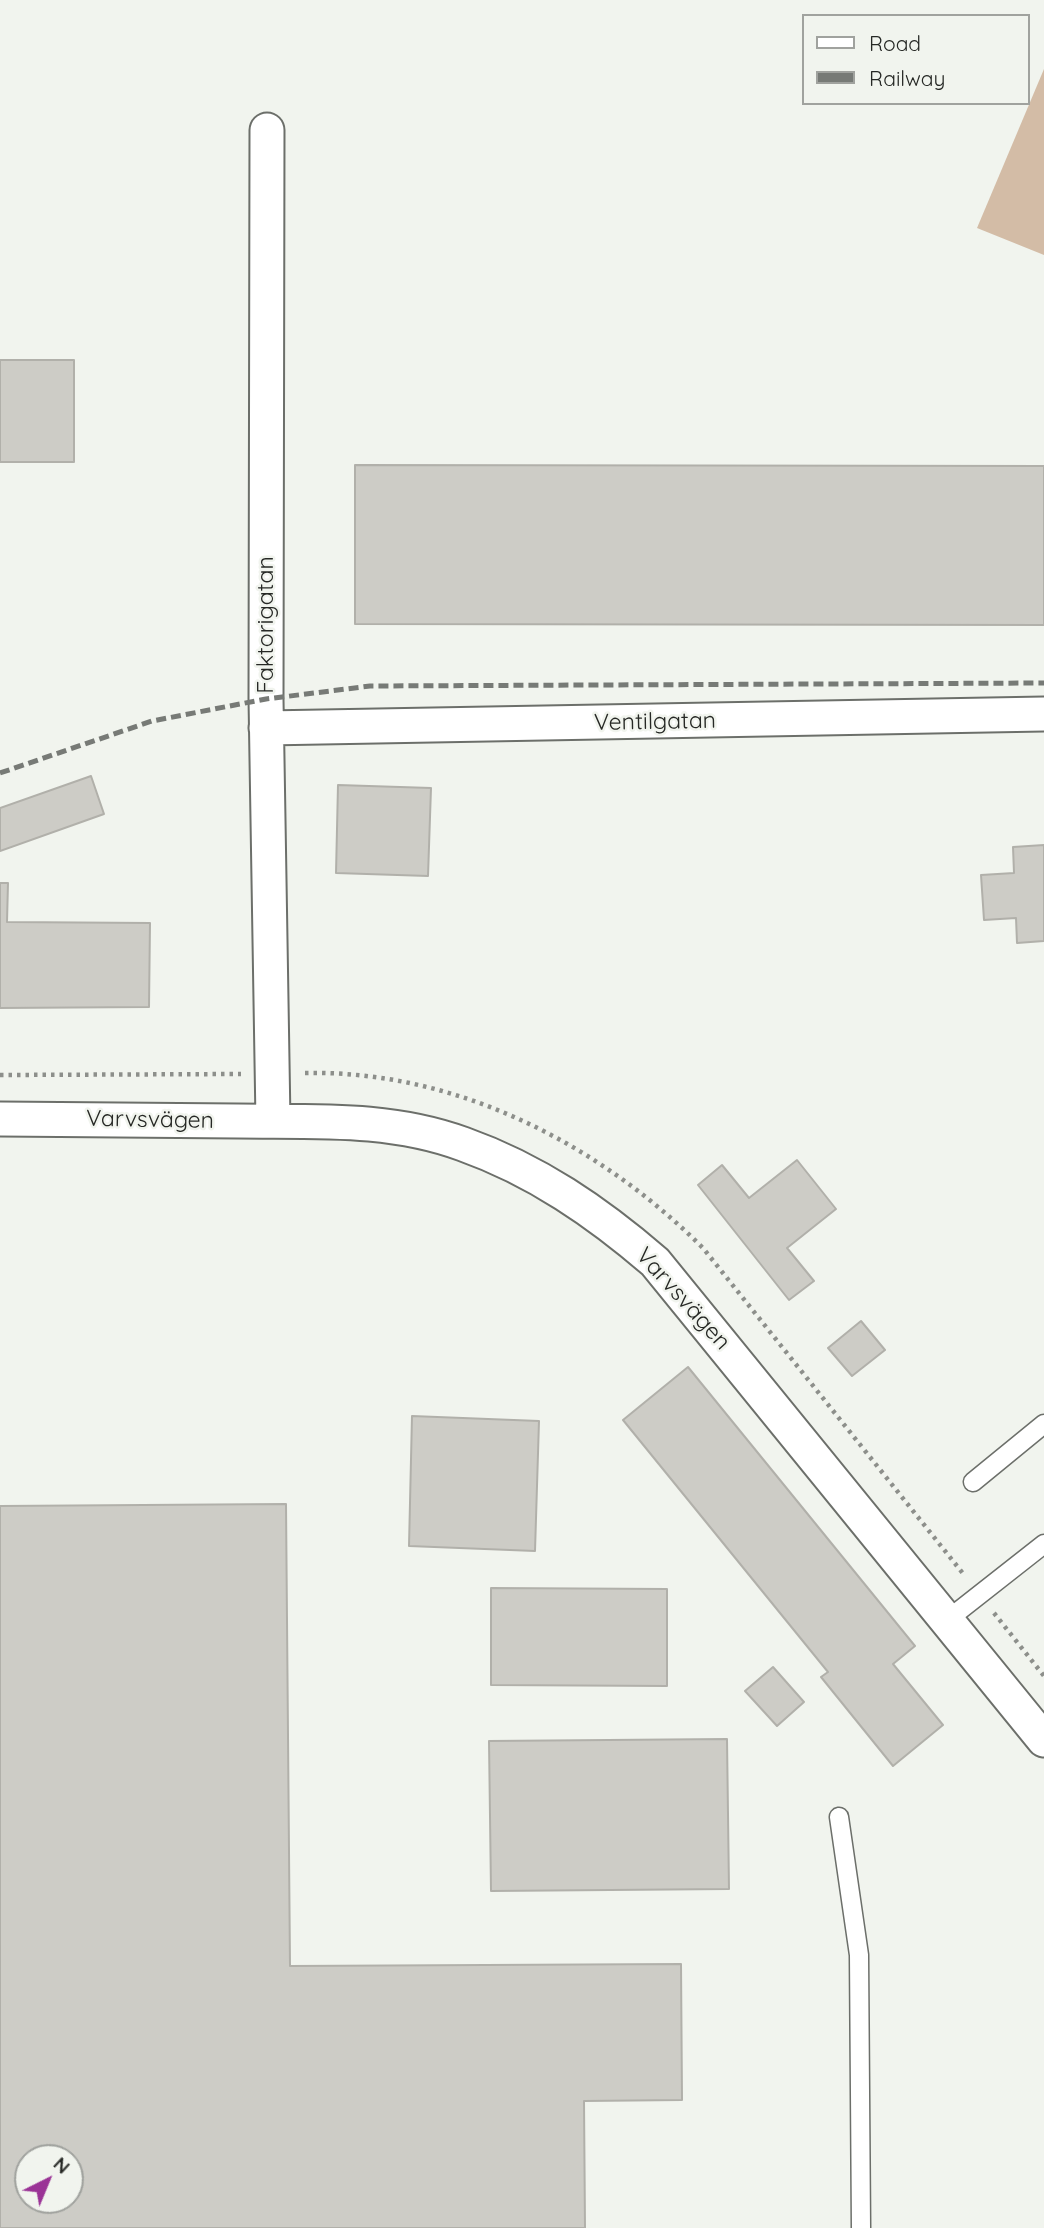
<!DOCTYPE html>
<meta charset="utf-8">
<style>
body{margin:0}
#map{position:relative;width:1044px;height:2228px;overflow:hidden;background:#f1f4ee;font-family:Quicksand,sans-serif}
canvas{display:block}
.legend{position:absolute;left:802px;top:14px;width:228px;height:91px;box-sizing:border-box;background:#f1f4ee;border:2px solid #a0a29e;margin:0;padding:9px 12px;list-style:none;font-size:21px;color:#262825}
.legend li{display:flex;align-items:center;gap:14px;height:35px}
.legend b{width:35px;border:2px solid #a0a29e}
.north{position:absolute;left:14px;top:2144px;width:70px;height:70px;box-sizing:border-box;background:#f1f4ee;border:2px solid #a0a29e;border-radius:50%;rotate:43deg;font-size:19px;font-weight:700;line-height:28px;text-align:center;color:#262825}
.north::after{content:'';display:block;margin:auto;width:24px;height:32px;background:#9a3396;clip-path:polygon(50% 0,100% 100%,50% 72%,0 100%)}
</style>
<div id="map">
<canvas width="1044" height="2228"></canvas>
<ul class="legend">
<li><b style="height:9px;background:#fff"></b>Road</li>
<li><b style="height:9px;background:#777a76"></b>Railway</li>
</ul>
<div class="north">N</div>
</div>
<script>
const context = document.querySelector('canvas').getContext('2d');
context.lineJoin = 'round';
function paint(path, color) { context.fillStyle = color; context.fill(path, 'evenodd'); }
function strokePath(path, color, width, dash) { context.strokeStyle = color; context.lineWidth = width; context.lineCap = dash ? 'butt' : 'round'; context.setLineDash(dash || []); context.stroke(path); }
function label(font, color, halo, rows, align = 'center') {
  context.font = font + ' Quicksand,sans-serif'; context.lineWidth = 5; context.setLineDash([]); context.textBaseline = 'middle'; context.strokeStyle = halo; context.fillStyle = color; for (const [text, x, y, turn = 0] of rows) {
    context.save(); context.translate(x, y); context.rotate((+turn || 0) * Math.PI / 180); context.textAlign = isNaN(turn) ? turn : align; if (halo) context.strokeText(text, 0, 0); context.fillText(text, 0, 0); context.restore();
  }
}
paint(new Path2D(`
 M1044,69V255L977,228Z`), '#d3bca6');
const building = new Path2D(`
 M0,360H74V462H0Z
 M355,465L1044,466V625L355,624Z
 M91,776L104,814L0,851V808Z
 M338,785L431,788L428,876L336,873Z
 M1044,845V941L1017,943L1016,918L984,920L981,875L1014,873L1013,847Z
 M0,883H8L7,922L150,923L149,1007L0,1008Z
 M797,1160L836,1209L787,1248L814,1281L789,1300L698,1185L722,1165L749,1198Z
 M861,1321L885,1350L852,1376L828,1348Z
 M688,1367L915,1646L893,1664L943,1725L893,1766L821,1677L828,1672L623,1420Z
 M412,1416L539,1421L535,1551L409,1546Z
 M286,1504L290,1966L681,1964L682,2100L584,2101L585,2228H0V1506ZM28,2158H70V2200H28Z
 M491,1588L667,1589V1686L491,1685Z
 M773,1667L804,1702L777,1726L745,1691Z
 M727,1739L729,1889L491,1891L489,1741Z`);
paint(building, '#cdccc6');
strokePath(building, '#b1b0aa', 2);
const service = new Path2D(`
 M973,1482L1044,1424
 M946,1621L1044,1544
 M839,1817L859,1955L861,2228`);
const minor = new Path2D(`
 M267,130L266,699L273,1121
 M266,728L1044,714
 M0,1119C79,1120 159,1120 238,1121C314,1122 390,1117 463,1144C536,1170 597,1212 655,1262L1044,1740`);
strokePath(service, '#6c6f6a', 21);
strokePath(minor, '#6c6f6a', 37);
strokePath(new Path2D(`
 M305,1073C456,1070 599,1144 703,1248L965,1576
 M0,1075L241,1074
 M994,1613L1044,1676`), '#8d8f8b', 4.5, [3.5, 5]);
strokePath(service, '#fff', 18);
strokePath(minor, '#fff', 33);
strokePath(new Path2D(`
 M0,773L152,721L266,699L370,686L1044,683`), '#777a76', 5, [10, 5]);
label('23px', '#262825', '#f1f4ee', [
 ["Faktorigatan",266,625,-90],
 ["Ventilgatan",655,722,-1],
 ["Varvsvägen",150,1120,1],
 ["Varvsvägen",683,1299,48]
]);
</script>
